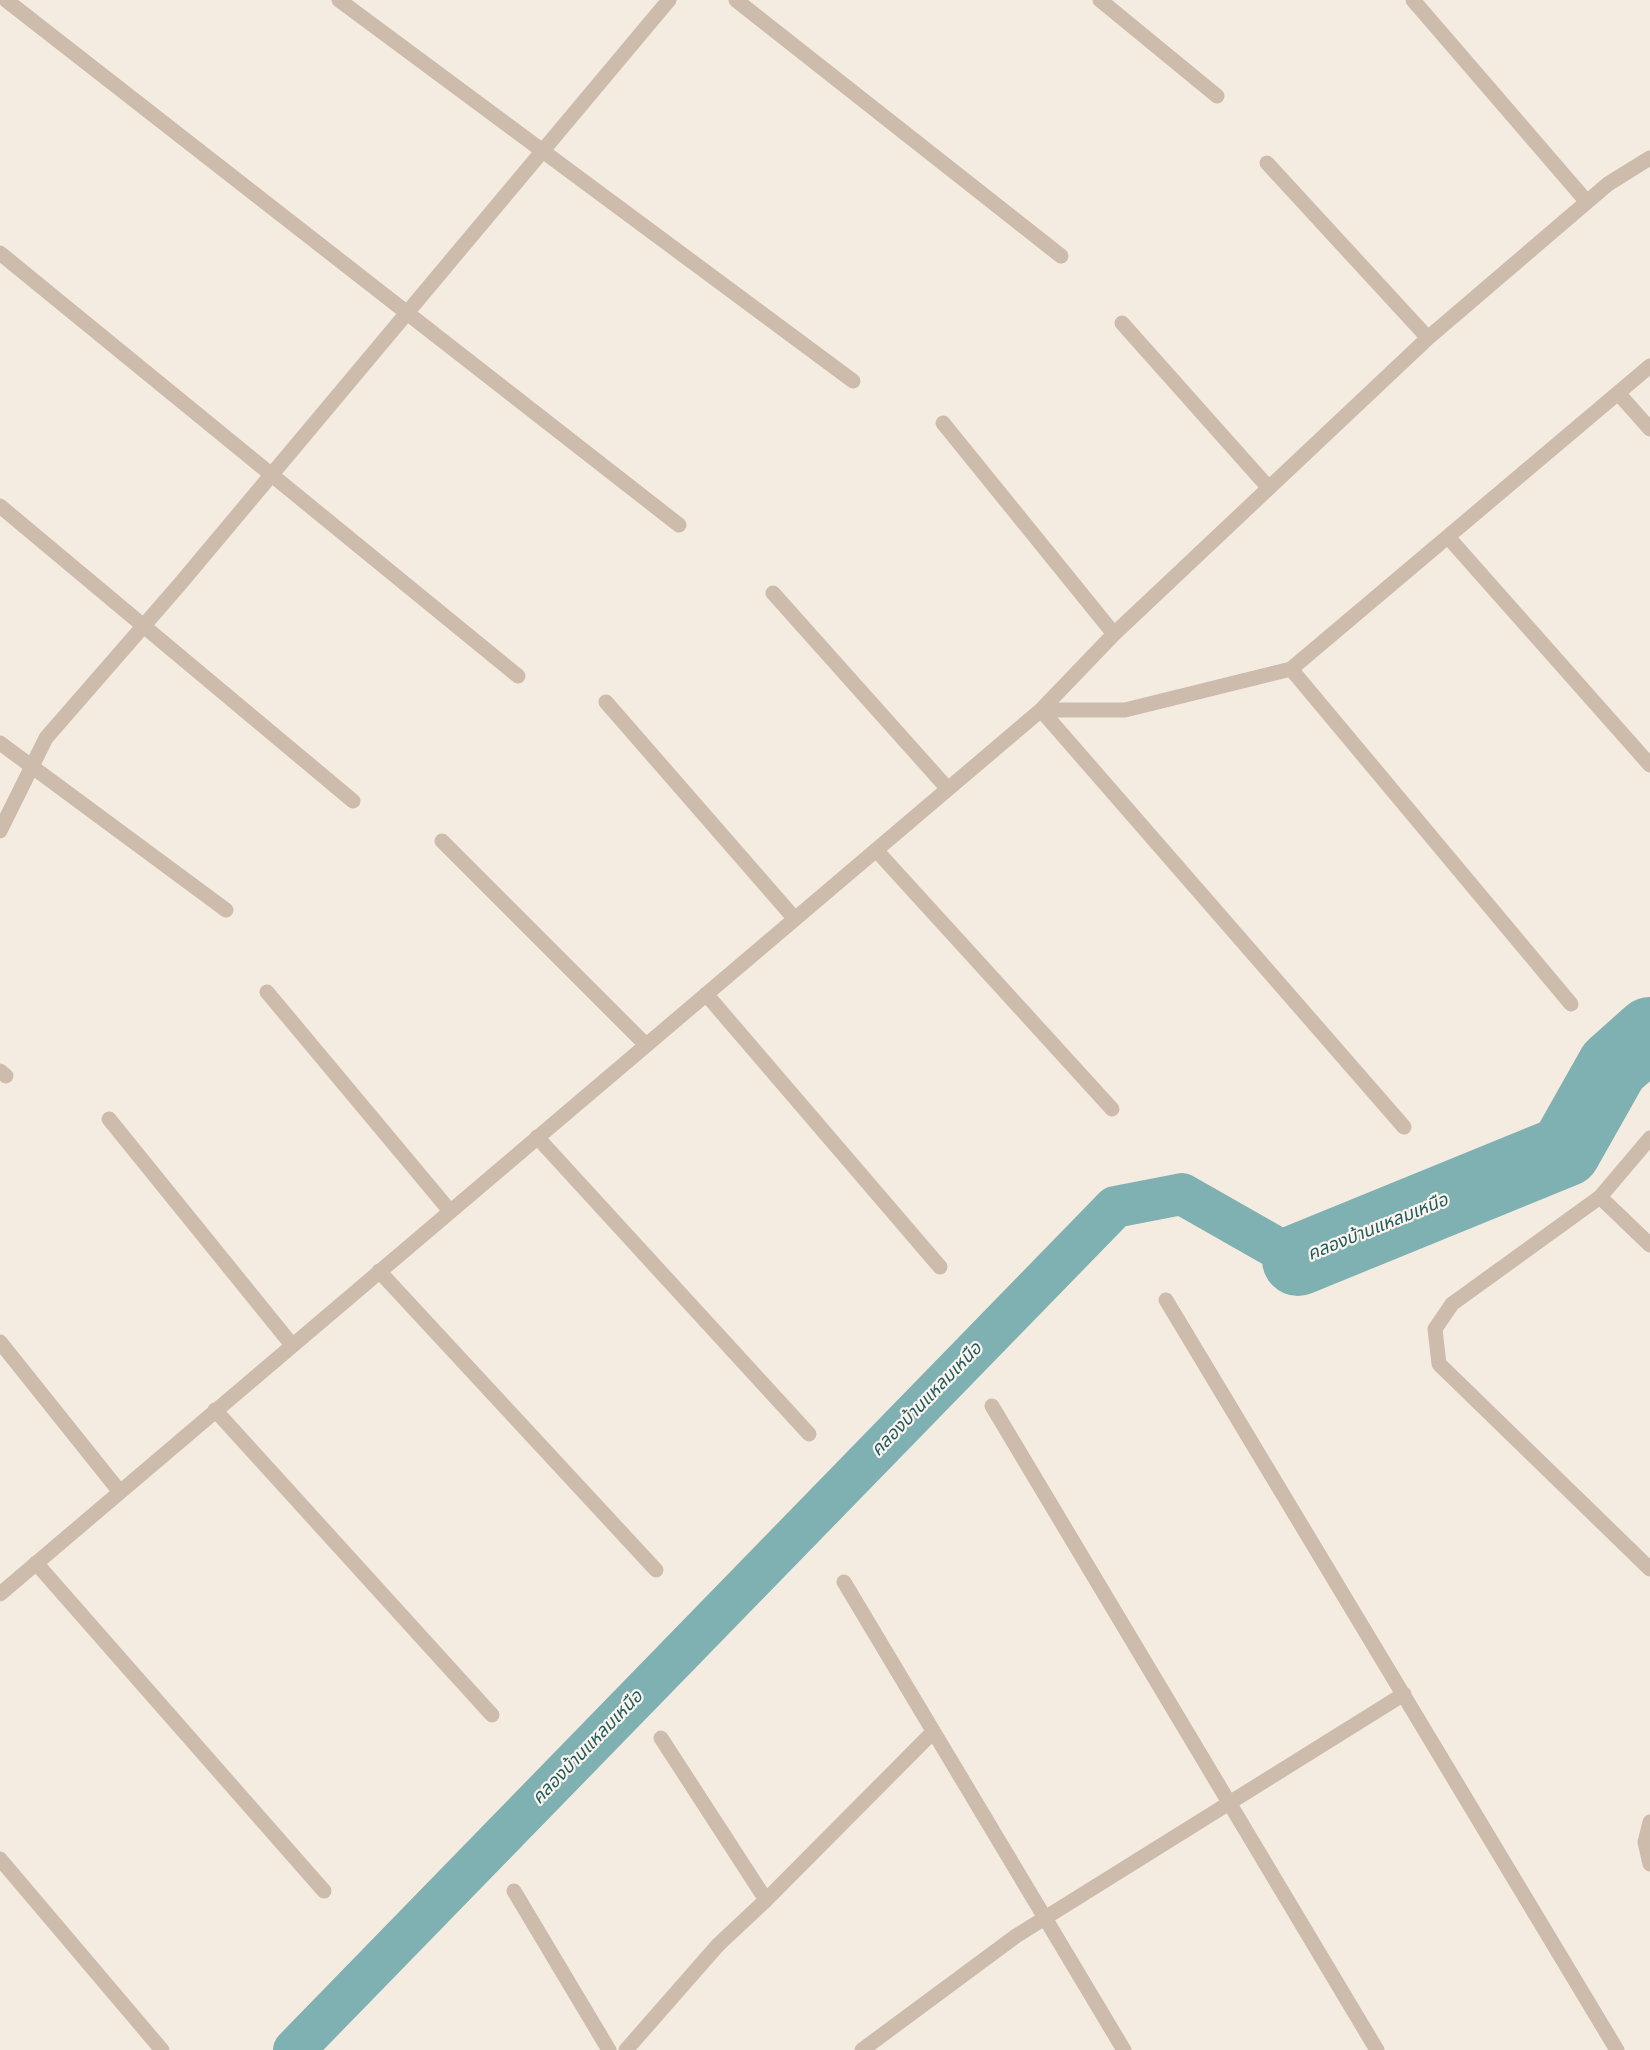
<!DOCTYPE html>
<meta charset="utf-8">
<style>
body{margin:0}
canvas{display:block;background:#f4ebe1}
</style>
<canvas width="1650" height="2050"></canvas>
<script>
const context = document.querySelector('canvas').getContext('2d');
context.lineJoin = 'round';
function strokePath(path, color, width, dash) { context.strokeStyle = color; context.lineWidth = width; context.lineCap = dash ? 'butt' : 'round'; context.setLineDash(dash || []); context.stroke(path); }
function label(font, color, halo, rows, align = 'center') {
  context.font = font + ' "Roboto Condensed","Noto Sans Thai",sans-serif'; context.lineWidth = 4.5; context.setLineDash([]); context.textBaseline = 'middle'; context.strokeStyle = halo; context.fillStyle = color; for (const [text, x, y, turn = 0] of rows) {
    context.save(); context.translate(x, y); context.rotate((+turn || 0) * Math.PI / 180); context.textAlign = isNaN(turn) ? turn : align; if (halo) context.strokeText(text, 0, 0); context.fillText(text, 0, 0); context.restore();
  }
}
strokePath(new Path2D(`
 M294,2050L1115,1207L1182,1194L1298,1260`), '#7fb0b2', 42);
strokePath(new Path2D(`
 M1298,1260L1565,1151L1613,1066L1650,1033`), '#7fb0b2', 72);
strokePath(new Path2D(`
 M6,0L679,525
 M339,0L853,381
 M736,0L1061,256
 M1100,0L1217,96
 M1413,0L1587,202
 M1267,163L1428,338
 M0,253L518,676
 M1122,323L1268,487
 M1618,393L1650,429
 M943,423L1114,634
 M0,506L353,801
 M1448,537L1650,765
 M773,593L948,789
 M1291,669L1571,1004
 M606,702L795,919
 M1041,710H1125L1291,669L1650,366
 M1041,710L1404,1127
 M0,743L226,910
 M0,831L46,738L180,584L669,0
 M442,841L646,1045
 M876,850L1112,1109
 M267,992L450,1211
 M706,994L940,1267
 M0,1071L6,1076
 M109,1119L292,1345
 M537,1137L809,1434
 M1650,1138L1600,1197L1452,1304L1435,1329L1439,1364L1650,1569
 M1600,1197L1650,1245
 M379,1271L656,1570
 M1166,1300L1617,2050
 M0,1342L120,1492
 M992,1406L1377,2050
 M215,1410L492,1715
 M36,1563L324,1891
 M844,1582L1124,2050
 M0,1594L1041,710L1114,634L1428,338L1608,184L1650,158
 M661,1738L766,1900
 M1650,1822L1645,1842L1650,1864
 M0,1859L162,2050
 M514,1891L609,2050
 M626,2050L718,1945L766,1900L933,1732
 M862,2050L1016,1936L1404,1694`), '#cdbbac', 15);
label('italic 18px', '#1f5a5e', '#fbf5ee', [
 ["คลองบ้านแหลมเหนือ",1378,1228,-22],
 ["คลองบ้านแหลมเหนือ",927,1400,-46],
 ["คลองบ้านแหลมเหนือ",588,1748,-46]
]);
</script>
